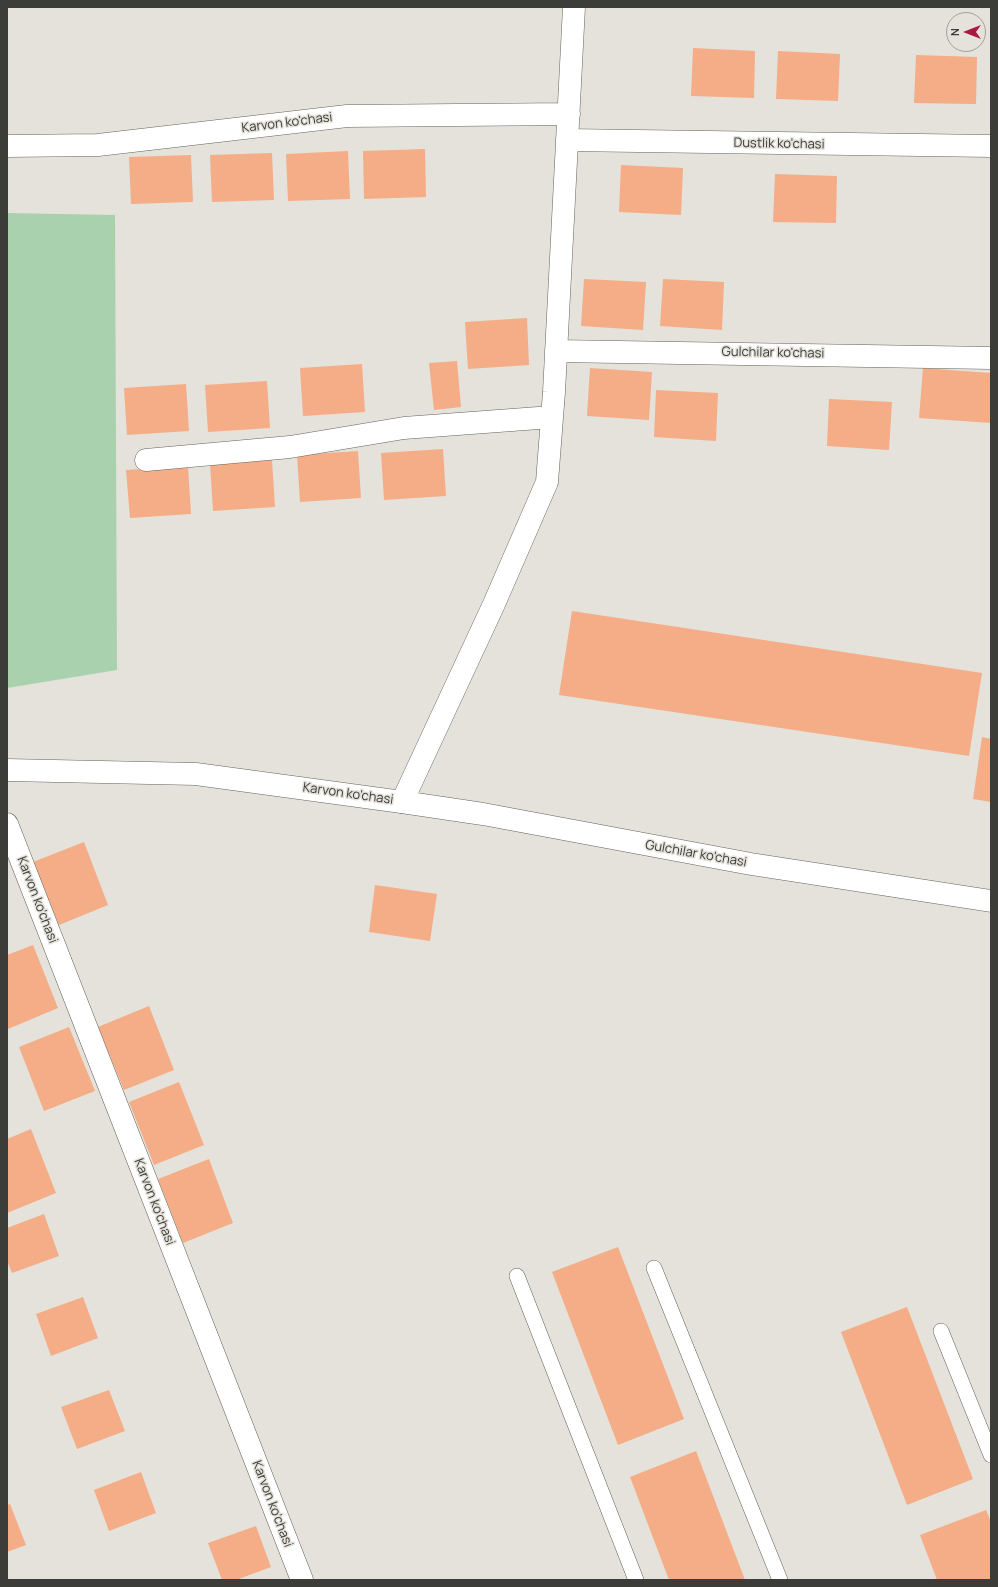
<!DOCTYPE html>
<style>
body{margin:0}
#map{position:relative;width:998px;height:1587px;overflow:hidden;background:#e4e2da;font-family:Manrope,sans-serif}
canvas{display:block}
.frame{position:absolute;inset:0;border:8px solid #3c3c39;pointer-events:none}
.north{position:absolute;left:946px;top:12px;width:40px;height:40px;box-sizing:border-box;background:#e4e2da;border:1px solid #a1a09a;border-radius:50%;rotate:270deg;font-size:11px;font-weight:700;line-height:16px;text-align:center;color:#3c3c39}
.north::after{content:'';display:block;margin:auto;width:14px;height:18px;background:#ac1742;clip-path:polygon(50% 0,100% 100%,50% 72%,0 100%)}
</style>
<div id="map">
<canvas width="998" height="1587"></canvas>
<div class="frame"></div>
<div class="north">N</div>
</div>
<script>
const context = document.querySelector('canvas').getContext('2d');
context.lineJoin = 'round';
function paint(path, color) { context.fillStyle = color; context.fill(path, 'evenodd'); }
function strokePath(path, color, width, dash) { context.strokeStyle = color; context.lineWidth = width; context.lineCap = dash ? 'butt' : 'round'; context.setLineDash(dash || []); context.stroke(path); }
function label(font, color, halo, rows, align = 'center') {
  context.font = font + ' Manrope,sans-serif'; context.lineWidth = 3; context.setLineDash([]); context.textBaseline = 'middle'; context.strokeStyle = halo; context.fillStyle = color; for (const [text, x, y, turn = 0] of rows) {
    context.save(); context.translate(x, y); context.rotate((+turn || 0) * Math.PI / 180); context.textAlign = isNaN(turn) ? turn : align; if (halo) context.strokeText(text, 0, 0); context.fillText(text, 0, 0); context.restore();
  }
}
paint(new Path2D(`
 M7,213L115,215L117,670L7,688Z`), '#aad1ad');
paint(new Path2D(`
 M693,48L755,51L754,98L691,96Z
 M778,51L840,54L838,101L776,99Z
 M916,55L977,57L976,104L914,103Z
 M425,149L426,197L364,199L363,151Z
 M348,151L350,199L288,201L286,154Z
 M272,153L274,200L212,202L210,155Z
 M191,155L193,202L131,204L129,157Z
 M621,165L683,168L681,215L619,212Z
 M775,174L837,176L836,223L773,222Z
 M584,279L646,282L643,330L581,326Z
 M663,279L724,282L722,330L660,326Z
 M527,318L529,365L468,369L465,322Z
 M457,361L461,407L434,410L429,363Z
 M362,364L365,412L303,416L300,368Z
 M590,368L652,372L649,420L587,416Z
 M923,368L991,373V423L919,418Z
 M267,381L270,428L208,432L205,385Z
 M186,384L189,431L127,435L124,388Z
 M656,390L718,393L716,441L654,437Z
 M829,399L892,402L889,450L827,446Z
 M443,449L446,496L384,500L381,453Z
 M358,451L361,498L300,502L297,455Z
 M272,460L275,507L213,511L210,464Z
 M188,466L191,514L130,518L126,470Z
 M572,611L982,673L969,756L559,695Z
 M982,737L991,739V802L973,799Z
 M84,842L108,905L59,925L33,862Z
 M375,885L437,894L430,941L369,932Z
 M33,945L58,1008L8,1029L7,955Z
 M149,1006L174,1070L124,1090L98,1027Z
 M69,1027L95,1091L44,1111L19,1047Z
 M179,1082L204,1145L154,1165L129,1102Z
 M31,1129L56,1193L7,1213V1139Z
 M209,1159L233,1223L183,1243L158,1179Z
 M44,1214L59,1256L12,1273L7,1261V1228Z
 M618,1247L684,1419L618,1445L552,1272Z
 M83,1297L98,1338L51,1356L36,1314Z
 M907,1307L973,1479L907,1505L841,1332Z
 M109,1390L125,1431L77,1449L61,1407Z
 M696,1451L745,1580H669L630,1477Z
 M141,1472L156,1513L109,1531L94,1490Z
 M10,1504L26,1545L7,1552V1505Z
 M986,1510L991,1522V1580H937L920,1535Z
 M256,1526L271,1567L236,1580H222L208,1543Z`), '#f4ad86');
const lane = new Path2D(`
 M654,1268L780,1580
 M517,1276L636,1580
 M941,1331L991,1455`);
const street = new Path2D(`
 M574,7L554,392L547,482L494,604L402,802L483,814L751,864L991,901
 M567,140L991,146
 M7,146L98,145L347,116L569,114
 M556,351L991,358
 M146,460L290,447L404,428L552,417
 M7,824L302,1580`);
const secondary = new Path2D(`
 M7,770L196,774L402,802`);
strokePath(lane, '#64635c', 16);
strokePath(street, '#64635c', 23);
strokePath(secondary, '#64635c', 23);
strokePath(lane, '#fff', 15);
strokePath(street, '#fff', 22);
strokePath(secondary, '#fff', 22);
label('13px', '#3c3c39', '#e4e2da', [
 ["Karvon ko'chasi",287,123,-7],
 ["Dustlik ko'chasi",779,144,1],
 ["Gulchilar ko'chasi",773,353,1],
 ["Karvon ko'chasi",348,794,8],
 ["Gulchilar ko'chasi",696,854,10],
 ["Karvon ko'chasi",37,900,69],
 ["Karvon ko'chasi",154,1202,69],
 ["Karvon ko'chasi",272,1504,69]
]);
</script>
